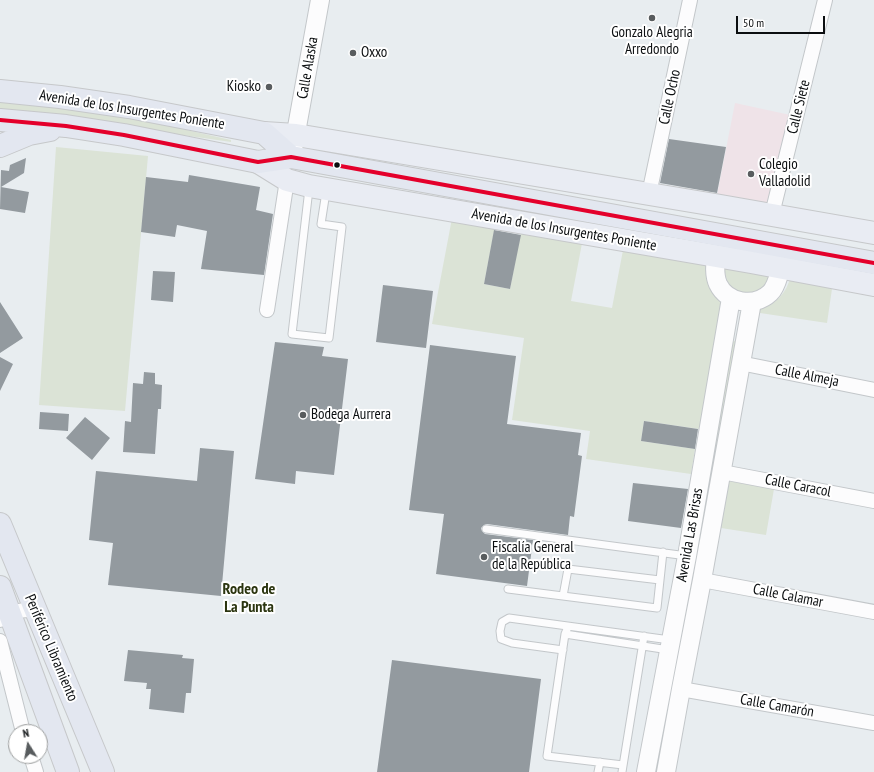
<!DOCTYPE html>
<meta charset="utf-8">
<style>
body{margin:0}
#map{position:relative;width:874px;height:772px;overflow:hidden;background:#e8edf0;font-family:"PT Sans Narrow",sans-serif}
canvas{display:block}
.north{position:absolute;left:8px;top:724px;width:40px;height:40px;box-sizing:border-box;background:#fff;border:1px solid #9d9f9f;border-radius:50%;rotate:349deg;font-size:11px;font-weight:700;line-height:16px;text-align:center;color:#0b0e10}
.north::after{content:'';display:block;margin:auto;width:14px;height:18px;background:#585c5e;clip-path:polygon(50% 0,100% 100%,50% 72%,0 100%)}
.scale{position:absolute;left:736px;top:16px;width:89px;height:18px;box-sizing:border-box;border:2px solid #0b0e10;border-top:0;padding-left:5px;font-size:12px;line-height:14px;white-space:nowrap;color:#0b0e10;-webkit-text-stroke:3px #fff;paint-order:stroke}
</style>
<div id="map">
<canvas width="874" height="772"></canvas>
<div class="north">N</div>
<div class="scale">50 m</div>
</div>
<script>
const context = document.querySelector('canvas').getContext('2d');
context.lineJoin = 'round';
function paint(path, color) { context.fillStyle = color; context.fill(path, 'evenodd'); }
function strokePath(path, color, width, dash) { context.strokeStyle = color; context.lineWidth = width; context.lineCap = dash ? 'butt' : 'round'; context.setLineDash(dash || []); context.stroke(path); }
function label(font, color, halo, rows, align = 'center') {
  context.font = font + ' "PT Sans Narrow",sans-serif'; context.lineWidth = 4; context.setLineDash([]); context.textBaseline = 'middle'; context.strokeStyle = halo; context.fillStyle = color; for (const [text, x, y, turn = 0] of rows) {
    context.save(); context.translate(x, y); context.rotate((+turn || 0) * Math.PI / 180); context.textAlign = isNaN(turn) ? turn : align; if (halo) context.strokeText(text, 0, 0); context.fillText(text, 0, 0); context.restore();
  }
}
paint(new Path2D(`
 M735,103L795,116L774,206L716,200Z`), '#efe3e8');
paint(new Path2D(`
 M0,100L94,111L169,126L231,140V142L92,122L0,112Z
 M56,147L148,156L125,411L39,405Z
 M453,213L496,221L484,284L510,289L522,226L583,238L571,301L612,308L624,245L711,261L726,302L699,429L644,421L641,441L695,449L691,474L586,459L590,431L512,420L524,338L432,324Z
 M725,265L772,273C762,306 722,299 725,265Z
 M791,276L833,282L827,323L760,313V309C777,304 786,293 791,276Z
 M737,339L707,517L703,519L701,515L733,342Z
 M729,481L774,489L766,535L721,528Z
 M701,536L664,739L662,735L698,538Z`), '#dbe3d6');
paint(new Path2D(`
 M669,139L726,147L717,193L660,183Z
 M26,158L24,173L1,187L29,192L25,213L0,209L1,170L9,171L10,165Z
 M189,175L260,187L256,210L273,214L264,275L201,269L207,231L177,225L175,237L141,232L146,177L188,182Z
 M494,230L521,235L510,289L484,284Z
 M153,271L175,272L173,302L151,300Z
 M383,285L433,291L426,348L376,342Z
 M0,302L23,338L0,353Z
 M275,342L324,347L322,356L348,359L334,475L296,471L295,484L255,479Z
 M430,345L516,356L507,424L581,433L578,455L582,456L574,517L570,516L568,535L487,524L484,525L481,528L482,531L485,534L533,540L527,586L436,574L444,514L409,510Z
 M0,357L13,364L0,391Z
 M144,372L155,373V384L162,385L161,409H158L155,454L123,452L125,421L131,422L133,383L143,384Z
 M40,412L69,414L68,431L39,429Z
 M85,417L110,438L92,460L66,438Z
 M644,421L698,429L695,449L641,441Z
 M200,448L234,451L221,596L108,585L113,543L89,540L96,471L197,481Z
 M633,483L688,489L681,528L628,521Z
 M128,650L183,655L182,658L194,659L191,693H186L184,713L149,709L151,689H146L147,683L124,681Z
 M392,660L541,679L529,772H377Z`), '#939a9f');
const service = new Path2D(`
 M309,189L292,334L329,338L342,227L321,224L326,192
 M486,529L687,556
 M508,589L657,608L663,552
 M563,596L568,569L660,580
 M568,627L565,634L547,756L623,765
 M565,634L669,650
 M563,650L512,643L501,639L500,631L502,622L509,618L670,640
 M598,772L600,762
 M622,772L644,636`);
const minor = new Path2D(`
 M649,194L690,0
 M772,214L825,0
 M267,310L287,180
 M740,363L874,390
 M722,472L874,501
 M702,580L874,612
 M0,620C9,612 18,610 29,610
 M0,641L23,732
 M681,689L874,723
 M31,756L36,772`);
const tertiary = new Path2D(`
 M293,149L320,0
 M716,256C715,265 714,275 718,284C727,303 754,308 770,293C777,286 778,276 781,268
 M646,772L687,556L731,298
 M666,772L681,689L702,580L752,302`);
const primary = new Path2D(`
 M264,133L296,135L715,205L874,233
 M258,162L287,180L309,186L751,262L874,285`);
const trunk = new Path2D(`
 M0,91L60,97L129,107L264,133L291,157
 M0,120L66,126L124,135L258,162L291,157L874,263
 M0,146L29,134L50,130
 M0,524L103,772
 M0,587L68,772`);
strokePath(service, '#c3c7ca', 9);
strokePath(minor, '#c3c7ca', 16);
strokePath(tertiary, '#c3c7ca', 20);
strokePath(primary, '#c6c8ca', 24);
strokePath(trunk, '#c6c8ca', 24);
strokePath(service, '#fcfcfd', 7);
strokePath(minor, '#fcfcfd', 14);
strokePath(tertiary, '#fcfcfd', 18);
strokePath(primary, '#e9ecf3', 22);
strokePath(trunk, '#e3e7f0', 22);
strokePath(new Path2D(`
 M0,120L66,126L124,135L258,162L291,157L874,263`), '#e4002b', 4);
for (const [x, y, r, color] of [
 [652,18,4,"#585c5e"],
 [353,53,4,"#585c5e"],
 [269,87,4,"#585c5e"],
 [337,165,3.5,"#0b0e10"],
 [751,174,4,"#585c5e"],
 [303,415,4,"#585c5e"],
 [484,557,4,"#585c5e"]
]) { const dot = new Path2D(); dot.arc(x, y, r, 0, 2 * Math.PI); context.fillStyle = color; context.fill(dot); strokePath(dot, '#fff', 1.5); }
label('15px', '#0b0e10', '#fff', [
 ["Gonzalo Alegria",652,33,"center"],
 ["Arredondo",652,50,"center"],
 ["Oxxo",361,53],
 ["Kiosko",261,87,"right"],
 ["Colegio",759,165],
 ["Valladolid",759,182],
 ["Bodega Aurrera",311,415],
 ["Fiscalía General",492,548],
 ["de la República",492,565]
], 'left');
label('15px', '#0b0e10', '#fff', [
 ["Calle Alaska",308,68,-80],
 ["Calle Ocho",670,97,-78],
 ["Calle Siete",799,107,-76],
 ["Avenida de los Insurgentes Poniente",132,110,9],
 ["Avenida de los Insurgentes Poniente",564,230,10],
 ["Calle Almeja",807,376,11],
 ["Calle Caracol",798,486,11],
 ["Avenida Las Brisas",690,535,-80],
 ["Calle Calamar",788,596,11],
 ["Periférico Libramiento",51,648,67],
 ["Calle Camarón",777,706,10]
]);
label('bold 16px', '#2b3510', '#fff', [
 ["Rodeo de",249,589],
 ["La Punta",249,607]
]);
</script>
